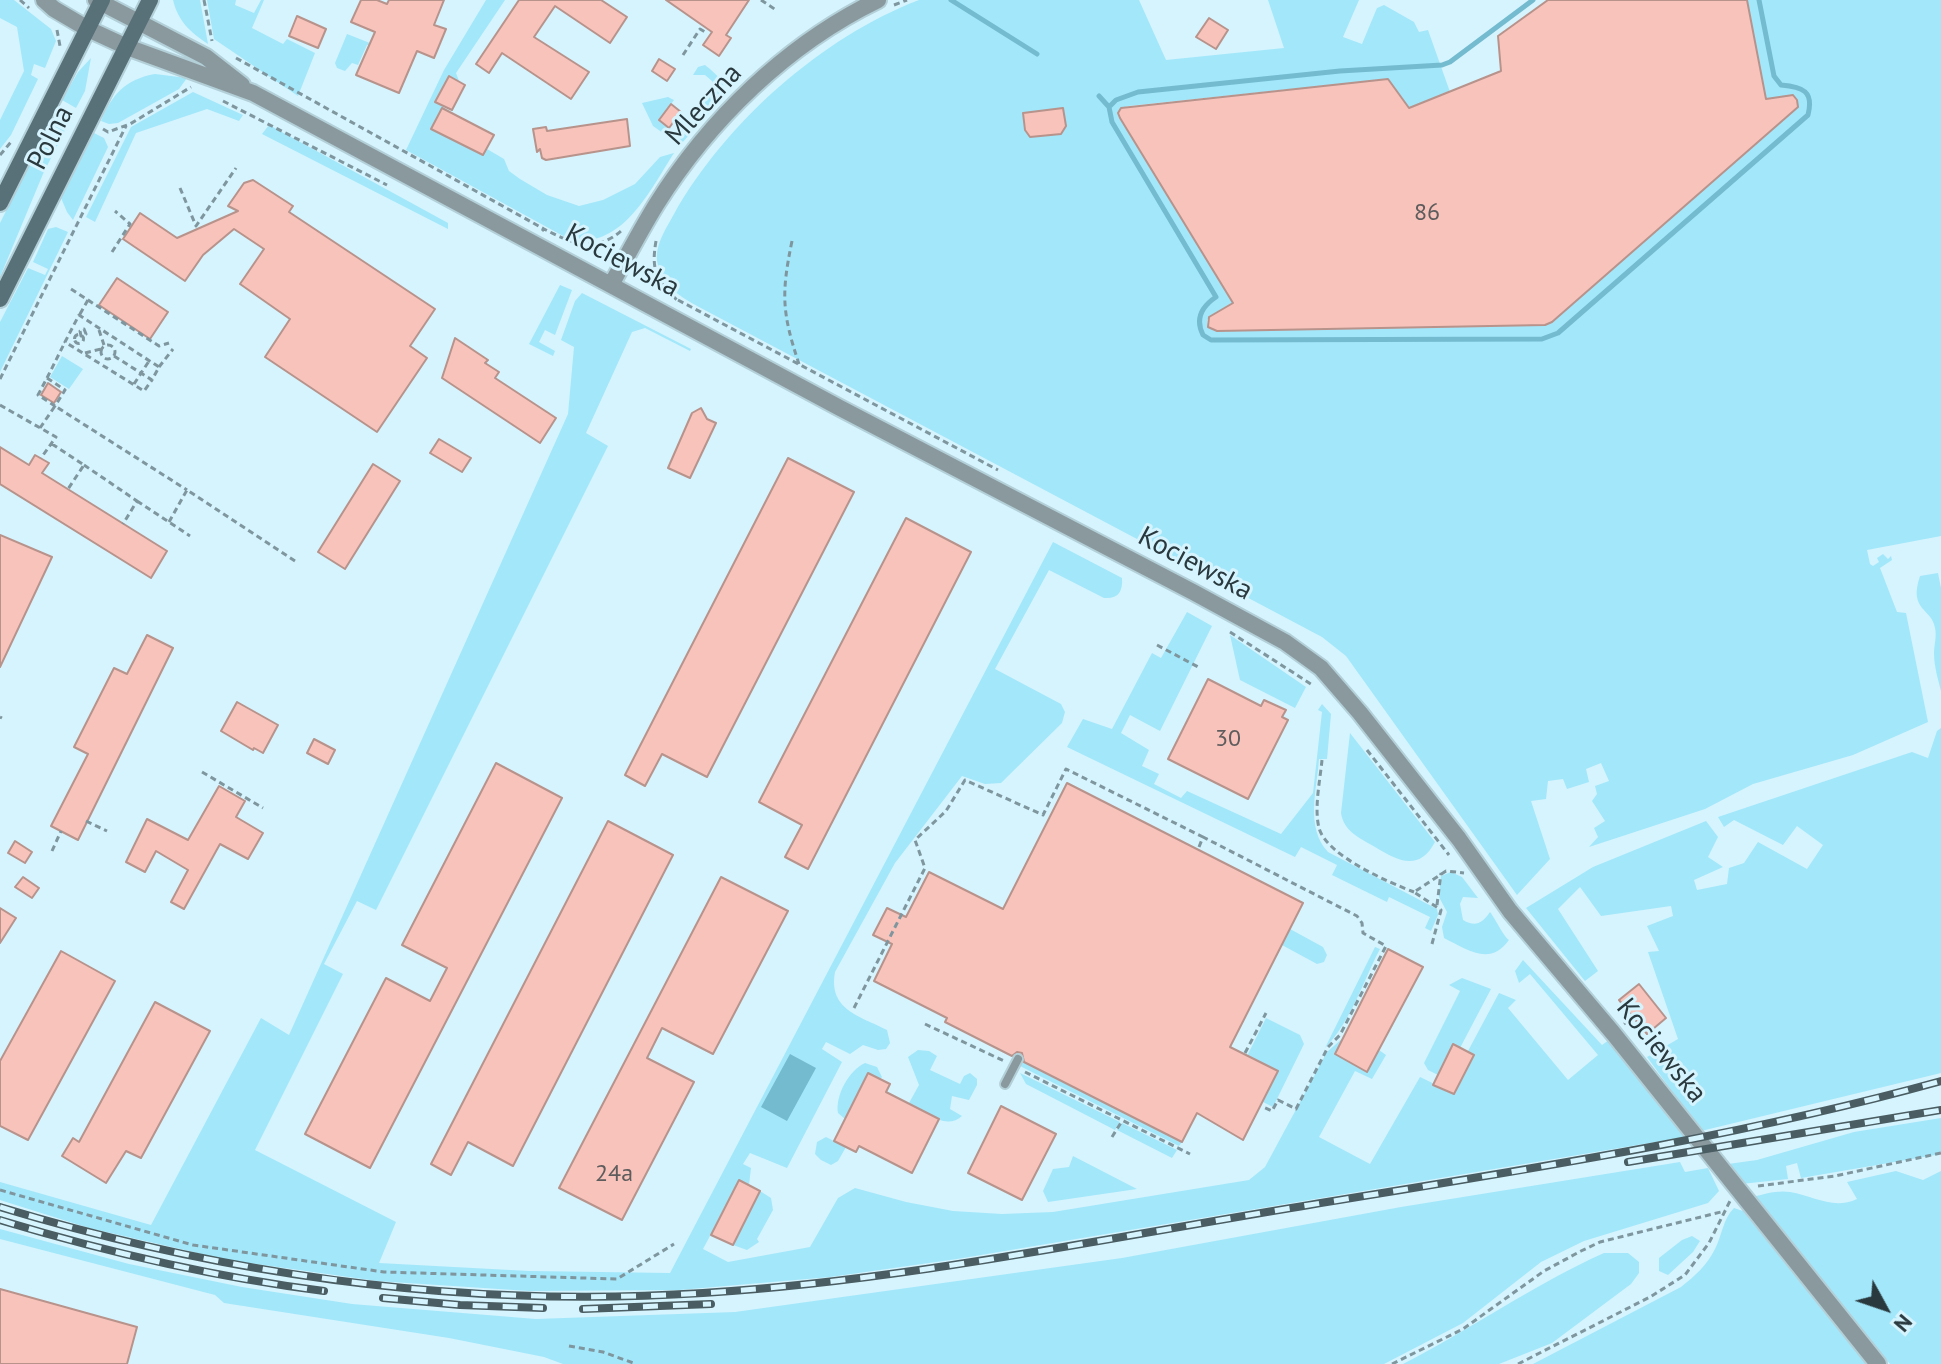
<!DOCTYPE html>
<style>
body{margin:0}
#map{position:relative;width:1941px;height:1364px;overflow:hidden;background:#d5f4fe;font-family:"PT Sans",sans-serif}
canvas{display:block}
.north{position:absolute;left:1845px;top:1268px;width:80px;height:80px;-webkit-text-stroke:6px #d5f4fe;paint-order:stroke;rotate:130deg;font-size:22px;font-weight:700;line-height:32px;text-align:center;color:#2a393e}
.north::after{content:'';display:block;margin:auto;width:28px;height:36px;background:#2a393e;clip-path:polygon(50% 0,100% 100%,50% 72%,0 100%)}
</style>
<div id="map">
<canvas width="1941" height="1364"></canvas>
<div class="north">N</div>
</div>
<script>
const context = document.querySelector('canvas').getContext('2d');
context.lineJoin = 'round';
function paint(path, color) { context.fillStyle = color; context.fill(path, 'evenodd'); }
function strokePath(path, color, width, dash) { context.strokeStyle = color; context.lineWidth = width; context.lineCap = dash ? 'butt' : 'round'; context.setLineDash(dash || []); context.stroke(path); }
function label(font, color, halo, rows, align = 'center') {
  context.font = font + ' "PT Sans",sans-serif'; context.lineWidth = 6; context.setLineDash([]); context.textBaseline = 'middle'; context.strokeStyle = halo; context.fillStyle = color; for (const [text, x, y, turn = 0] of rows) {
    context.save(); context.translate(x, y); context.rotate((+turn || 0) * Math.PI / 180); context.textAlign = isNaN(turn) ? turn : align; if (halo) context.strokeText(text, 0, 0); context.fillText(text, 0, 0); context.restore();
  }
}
paint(new Path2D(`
 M0,0H14L51,29L56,41L45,68L34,64L31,75L38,79L11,135L0,149V120L24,71L17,27L0,18Z
 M173,0H200L208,44C190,32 178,21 173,0Z
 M207,0H236L235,5L254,13L261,0H264L252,28L283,44L287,39L315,53L298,96L214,39Z
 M486,0H505L456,73L459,81L448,77L436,102L444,106L432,129L483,155L487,149L504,159L509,171L520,179L547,195L579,206L603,200L635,184L660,157L674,153C650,190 620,255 565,237L406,150L444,70Z
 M919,0H1139L1166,60L1284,48L1268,0H1359L1343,37L1362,44L1377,8L1384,5L1414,22L1419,32L1428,30L1450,92L1409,108L1387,79L1128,106L1119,111L1120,118L1233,303L1213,314L1207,320L1208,327L1217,331L1545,325L1552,322L1798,107L1797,100L1793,95L1766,99L1747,0H1941V536L1867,550L1870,564L1873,566L1879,562L1877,558L1883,554L1888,559L1891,556L1892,560L1880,568L1897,612L1906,613L1928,722L1853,755L1753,784L1705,809L1589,847L1598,837L1594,828L1605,821L1592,801L1597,794L1595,786L1609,781L1601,763L1586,769L1589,782L1567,789L1563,779L1548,781L1546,799L1531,801L1550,859L1517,895L1346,656L1322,637L699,307C681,297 663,287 658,265C653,247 666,229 674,214C725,123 822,37 919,0Z
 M347,34L375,45H367L358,65L352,63L345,71L337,68L335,63Z
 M91,58L85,91L76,108L62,100L78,72Z
 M705,65C716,74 727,82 724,97L680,145L653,126L642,103L668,97L674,100L659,120L681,136L713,89L712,81L705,75H693L698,67Z
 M155,74L187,78L179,89L118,123L109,124L101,121C112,94 126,79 155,74Z
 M193,92L243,115L239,121L207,109L136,133L95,222L86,217L131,127Z
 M55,113L70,120L43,174L0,277V223Z
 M269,125L448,223V229L262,134Z
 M94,133L104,138L108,147L73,220L67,212L61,198Z
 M56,227L68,232L0,372V322L28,268L45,275L48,269L33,262L48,229Z
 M560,285L572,290L555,335L545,330L539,342L555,351L553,356L529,344Z
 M582,293L691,349L690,351L645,328L632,332L586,433L608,446L376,910L357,901L324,964L343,974L255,1150L396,1222L379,1263L529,1271L670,1273L1053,542L1122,578C1123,592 1118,599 1104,598L1049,570L995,669L1061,704L1065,712L1062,723L1001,783L985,784L962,776L895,863L835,972C828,1010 860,1016 887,1030L890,1043L886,1049L878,1050L863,1045L850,1054L826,1042L822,1049L842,1062L787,1168L750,1153L743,1164L751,1168L749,1185L740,1180L703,1249L728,1262L810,1247L838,1198L855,1188L906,1202L953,1211L1002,1214L1053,1212L1249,1180L1265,1167L1327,1052L1343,1038L1335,1054L1367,1072L1379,1050L1386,1055L1372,1079L1355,1071L1319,1137L1370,1164L1420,1077L1455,1094L1474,1055L1468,1051L1499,993L1516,1000L1508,1008L1568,1080L1598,1055L1530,974L1519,983L1515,971L1523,960L1602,1045L1609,1040L1685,1137L957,1259L830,1277L679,1290L529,1291L377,1281L228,1260L89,1228L0,1200V1182L151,1225L261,1018L289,1035L568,414L574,347L561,340L575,301Z
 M62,356L83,369L69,389L50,377Z
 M1938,573L1941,588V691C1938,679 1934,666 1934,653C1934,645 1937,636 1935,628C1932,608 1908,611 1920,576Z
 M1187,612L1212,626L1160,731L1130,715L1121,733L1149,750L1142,766L1159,774L1154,784L1181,798L1187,791L1281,834L1313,793L1322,712L1318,710L1322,704L1331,714L1327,759H1319C1317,789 1305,828 1328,852L1437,909L1438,915L1431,931L1425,928L1430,917L1389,897L1387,902L1332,875L1337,865L1301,847L1295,857L1067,747L1083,719L1112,729L1152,653L1161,658Z
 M1230,635L1306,687L1295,708L1240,680Z
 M1941,728V1073L1701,1131L1647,1057L1678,1039L1648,952L1659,951L1647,926L1673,916L1671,906L1601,916L1580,887L1558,909L1598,971L1585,981L1526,908L1593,867L1706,821L1718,837L1708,857L1723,867L1694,880L1697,890L1727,884L1729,868L1744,863L1758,842L1807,869L1823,845L1797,826L1783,845L1734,820L1724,827L1718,817L1912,752L1928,758L1937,731Z
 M1350,733L1435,842C1419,872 1398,861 1375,847C1360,838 1344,832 1341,813Z
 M1451,872L1462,877L1478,898L1463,897L1460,904L1463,920C1475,927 1482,924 1490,912C1496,920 1504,937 1509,940C1490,967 1466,949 1444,938L1442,927L1447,912L1439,897L1441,876Z
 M1290,929L1323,947L1327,955L1324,962L1317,964L1282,945Z
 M1375,947L1380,949C1363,981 1352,1020 1325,1048Z
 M1462,978L1491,989L1460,1048L1454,1044L1438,1075L1428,1070L1424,1063L1460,991L1449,985Z
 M1266,1018L1300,1035L1304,1044L1273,1107L1263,1102L1278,1071L1247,1056Z
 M918,1050L929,1051L937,1056L930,1070L960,1084L964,1076L970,1073L977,1079V1085L969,1100L952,1096L950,1109L962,1116C946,1131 925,1112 909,1103L919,1085L908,1057Z
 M1021,1060L1182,1142L1179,1146L1018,1065Z
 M865,1063L877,1067L882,1077L845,1119L838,1113C835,1096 849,1070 865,1063Z
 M1020,1073L1120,1122L1115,1130L1026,1084Z
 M1941,1118V1154L1801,1178L1797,1163L1786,1166L1788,1179L1741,1184L1728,1164L1757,1160L1854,1132Z
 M1122,1123L1177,1150L1172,1158L1117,1130Z
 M826,1137L846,1147L838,1161L831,1165L821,1160L815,1154L817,1142Z
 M1073,1156L1137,1189L1048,1202L1043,1191L1053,1169L1069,1167Z
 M1680,1162L1685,1172L1708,1168L1719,1191L1708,1203L1584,1241L1541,1262L1463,1323L1384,1364H563L544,1357L449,1338L224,1303L215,1295L0,1239V1229L129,1264L242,1287L352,1304L536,1319L735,1312L1122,1258L1401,1207Z
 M1896,1171L1923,1180L1941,1171V1364H1890L1752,1197C1765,1194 1777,1190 1790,1192C1814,1196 1833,1210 1857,1199L1847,1182Z
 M760,1191L771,1198L773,1210L757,1239L759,1242L747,1250L733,1245Z
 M1734,1208L1743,1211L1866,1364H1533L1681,1287C1695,1276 1707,1265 1715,1249C1722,1235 1723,1219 1734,1208Z
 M1692,1236L1700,1241L1693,1252L1668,1275L1659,1271V1258L1682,1240Z
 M1604,1253H1628L1639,1262V1273L1631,1284L1552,1343L1499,1364H1403C1473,1328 1533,1285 1604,1253Z`), '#a3e7fa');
paint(new Path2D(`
 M790,1054L816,1068L787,1121L761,1107Z`), '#74bbd0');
strokePath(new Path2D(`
 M951,0L1037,54
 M1099,96L1109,107L1112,122L1216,297C1201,307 1195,319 1203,335L1211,340L1542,339L1558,333L1808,115C1814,91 1803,87 1781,85L1774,76L1759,0
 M1109,107L1116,100L1138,92L1340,71L1442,65L1450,62L1533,0`), '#74bbd0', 5);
const building = new Path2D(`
 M361,0H377L387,4L389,0H444L434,25L446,29L434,58L417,51L399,93L356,75L375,32L351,22Z
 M519,0H601L627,17L610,43L555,6L534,37L589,72L571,99L502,53L489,73L476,64Z
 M666,0H749L726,35L731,38L719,56L703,45L712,32Z
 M1548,0H1747L1766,99L1793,95L1797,100L1798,107L1552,322L1545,325L1217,331L1208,327L1209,317L1233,303L1120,118L1118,113L1121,108L1388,79L1409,108L1501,71L1498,36Z
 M297,16L326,29L318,48L289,36Z
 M1209,18L1228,30L1216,49L1196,37Z
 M659,59L675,69L667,81L652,71Z
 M449,76L465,85L452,110L435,102Z
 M671,104L681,112L669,128L659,120Z
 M442,108L494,135L483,155L431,129Z
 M1063,108L1066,126L1061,134L1030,137L1025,130L1023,113Z
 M627,119L630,146L546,160L542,158L540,149L537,152L533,129L546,127L547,131Z
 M253,180L293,206L289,212L435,309L410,346L427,358L377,432L265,357L290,319L240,284L264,249L234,229L203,255L185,281L123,239L140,213L177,238L238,211L228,206L244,183Z
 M117,278L168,312L150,339L99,305Z
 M455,338L488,360L485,363L499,372L495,378L556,418L540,443L442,378Z
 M48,383L61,392L54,403L41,395Z
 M701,408L707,419L716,423L690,478L668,468L692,413Z
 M439,439L471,458L462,472L430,453Z
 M0,447L29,465L35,455L49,463L42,473L167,551L151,578L0,484Z
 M788,458L854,492L707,777L662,754L645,786L625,775Z
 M373,464L400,481L345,569L318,552Z
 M906,518L971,552L808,869L785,857L802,825L759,802Z
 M0,535L52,557L0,667Z
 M147,635L173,648L78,840L51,826L88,754L74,747L114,668L127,674Z
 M1208,679L1261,706L1264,700L1286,710L1282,717L1288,720L1248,799L1168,759Z
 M237,702L278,725L263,753L254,748L253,750L221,731Z
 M314,739L335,750L328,764L307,753Z
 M496,763L562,798L370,1168L305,1134L386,978L430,1001L447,968L402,945Z
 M1067,783L1303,903L1230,1047L1278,1071L1243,1140L1197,1113L1182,1142L1024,1062L1022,1053L1017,1052L1012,1056L945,1022L947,1018L874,981L892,944L873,935L887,908L906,917L929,872L1003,909Z
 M219,786L245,801L236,817L263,833L248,859L220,844L184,909L171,902L188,870L156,851L145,872L126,862L147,819L188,840Z
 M608,821L673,855L513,1166L468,1142L451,1175L431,1164Z
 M15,841L32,852L25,863L8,853Z
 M23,877L39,888L32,898L15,887Z
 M721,877L788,911L713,1054L662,1028L647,1058L694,1082L622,1220L559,1188Z
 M0,908L16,918L0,943Z
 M1388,949L1423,967L1367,1072L1335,1054Z
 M61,951L115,981L28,1140L0,1126V1061Z
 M1639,984L1666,1018L1647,1034L1619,1000Z
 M155,1002L210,1031L141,1158L126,1151L106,1183L62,1156L73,1138L79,1142Z
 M1453,1044L1474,1055L1454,1094L1433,1085Z
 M868,1073L890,1084L886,1092L939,1119L912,1173L859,1146L856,1152L834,1141Z
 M1001,1106L1056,1134L1022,1200L968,1173Z
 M739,1180L760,1191L733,1245L711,1235Z
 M0,1289L137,1327L127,1364H0Z`);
paint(building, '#f8c3ba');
strokePath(building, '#b7938c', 2);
const lane = new Path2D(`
 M1005,1084L1018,1059`);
const street = new Path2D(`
 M44,0L54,9L88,29L127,47L253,93L840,408L1193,592L1285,642L1321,668L1360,713L1459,839L1510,911L1613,1033L1878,1364
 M96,0L206,57L242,85
 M611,285C626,258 640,231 656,205C709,120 787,44 878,0`);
const secondary = new Path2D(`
 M0,203L102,0
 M0,299L150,0`);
strokePath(lane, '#b3cfd8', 12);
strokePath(street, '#b3cfd8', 20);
strokePath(secondary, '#b3cfd8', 20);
strokePath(new Path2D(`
 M20,0L29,8
 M204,0L212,41
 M761,0L776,10
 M894,5L907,0
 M57,30L60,46
 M683,55L700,29L707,33
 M236,58L544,229
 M223,101L387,185
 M103,129L108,132L130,124L191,87
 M0,155L11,142
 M180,188L196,226L236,168
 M542,231L544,229C571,243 596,254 622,230
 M656,241C651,270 656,280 677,300
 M792,241C781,294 782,313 799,364
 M112,252L130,224L115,211
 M71,289L159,346L169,343
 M678,300L998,470
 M80,314L88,300
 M84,329L86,334L81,336L80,331Z
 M99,330L104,345
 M74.5 339a4.5 4.5 0 1 1 9 0a4.5 4.5 0 1 1-9 0Z
 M101 352a7 7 0 1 1 14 0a7 7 0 1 1-14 0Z
 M85,353L101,349
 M114,356L152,380L159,367L79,315L65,342L144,391L152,380
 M159,367L173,349
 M47,378L65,390L55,406L38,395Z
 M47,378L65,342
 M0,379L126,126
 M134,384L149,361
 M0,405L56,437L41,458
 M40,428L55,406L187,490
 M52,444L84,465L68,489
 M84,465L137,501L123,524
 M137,501L190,536
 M169,522L187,490L295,561
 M1230,632L1314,686
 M1157,645L1200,668
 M0,717L2,718
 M1367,750L1449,855
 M1322,760C1320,781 1314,808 1319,828C1327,856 1388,882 1414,892
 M202,772L263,808
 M86,821L107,831
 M1199,847L1203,837L1357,916L1362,923L1363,933L1386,946L1340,1035L1328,1047L1296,1109L1278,1100L1272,1111L1263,1107
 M52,851L61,831
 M1437,905L1441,873
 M1432,944L1441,910L1414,892L1446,871L1464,873
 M854,1008L925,868L915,840L946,811L965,780L1043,815L1066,769L1203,837
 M925,1024L1004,1061
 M1624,1024L1632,1018
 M1245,1053L1266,1013
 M1025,1072L1190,1154
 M1112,1137L1122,1121
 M1758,1186L1835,1176L1941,1153
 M0,1190L193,1245L384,1272L617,1279L674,1244
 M569,1346L603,1352L636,1364
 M1392,1364L1463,1329L1544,1271L1581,1251L1600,1242L1725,1211
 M1518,1364L1650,1297L1685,1275L1709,1243L1730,1201`), '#7f969e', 3, [6, 4]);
strokePath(lane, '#89999e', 8);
strokePath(street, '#89999e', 16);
strokePath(secondary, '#587077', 16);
const rail = new Path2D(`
 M1628,1162L1941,1110
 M0,1207C228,1276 465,1308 703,1293C900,1281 1096,1240 1291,1208C1508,1172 1728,1140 1941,1081
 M0,1220C106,1252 214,1277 324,1291
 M383,1298L460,1305L543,1308
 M583,1309L711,1304`);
strokePath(rail, '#4a5d62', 8);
strokePath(rail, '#d5f4fe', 5, [15]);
label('24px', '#5e5c5d', null, [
 ["86",1427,213],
 ["30",1228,739],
 ["24a",614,1174]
]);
label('28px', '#2a393e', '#d5f4fe', [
 ["Mleczna",704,105,-48],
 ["Polna",51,138,-63],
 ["Kociewska",622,261,28],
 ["Kociewska",1195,564,28],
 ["Kociewska",1661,1051,51]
]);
</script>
